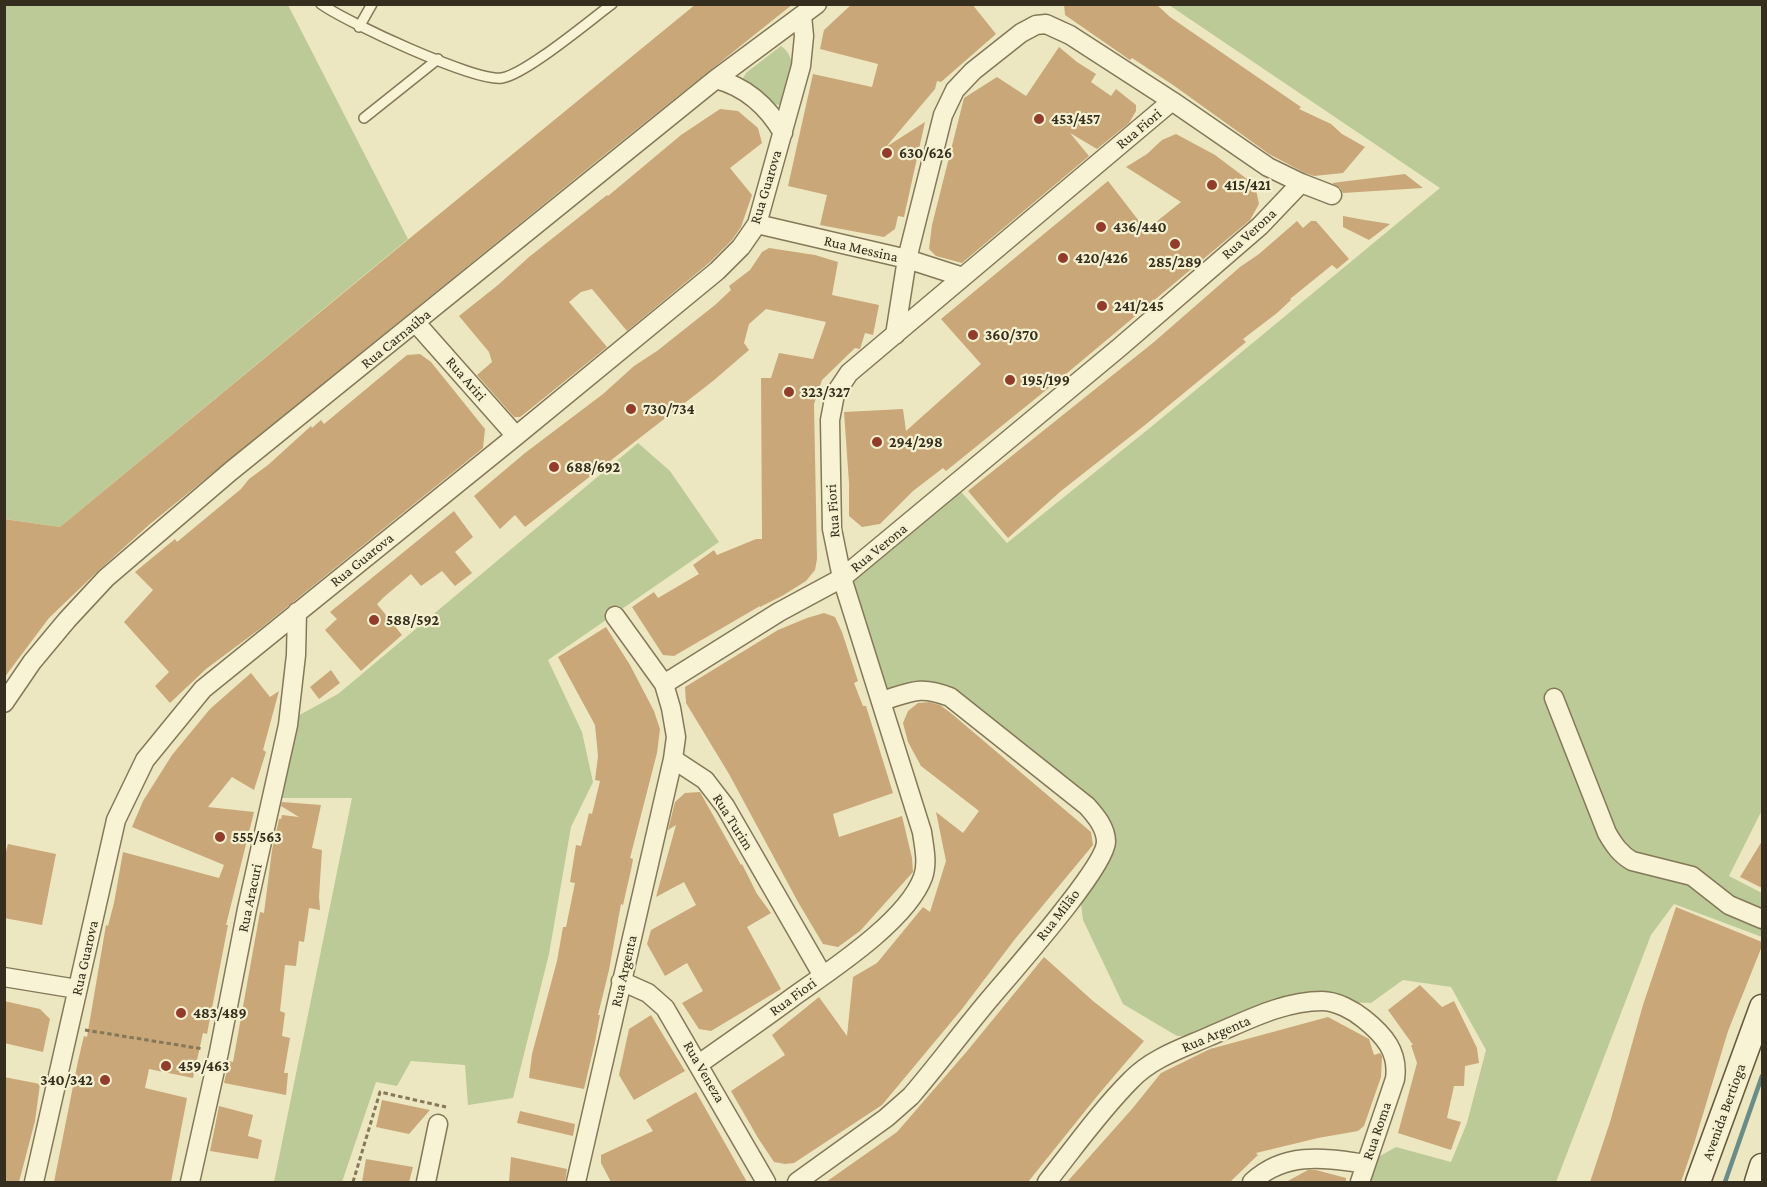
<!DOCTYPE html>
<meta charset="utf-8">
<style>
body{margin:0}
#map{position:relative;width:1767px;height:1187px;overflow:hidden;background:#ece7c1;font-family:"Crimson Pro",serif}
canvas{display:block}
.frame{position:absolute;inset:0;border:6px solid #352d1d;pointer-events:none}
</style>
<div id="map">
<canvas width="1767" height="1187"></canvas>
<div class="frame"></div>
</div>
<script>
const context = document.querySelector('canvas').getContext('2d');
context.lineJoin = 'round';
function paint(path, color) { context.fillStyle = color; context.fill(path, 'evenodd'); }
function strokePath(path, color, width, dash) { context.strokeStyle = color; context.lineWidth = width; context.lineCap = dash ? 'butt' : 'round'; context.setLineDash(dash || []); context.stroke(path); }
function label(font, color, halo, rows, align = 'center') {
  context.font = font + ' "Crimson Pro",serif'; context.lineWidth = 4.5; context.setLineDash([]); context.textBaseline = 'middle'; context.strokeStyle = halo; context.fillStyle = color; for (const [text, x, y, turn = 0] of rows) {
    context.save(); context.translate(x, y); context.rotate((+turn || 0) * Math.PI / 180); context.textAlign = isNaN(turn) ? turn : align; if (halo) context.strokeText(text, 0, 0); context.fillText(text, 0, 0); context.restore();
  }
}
paint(new Path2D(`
 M5,5H288L408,239L60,527L5,519Z
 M1169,5H1762V810L1729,876L1762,893V937L1674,904L1651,935L1556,1182H1360L1366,1164L1396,1147L1451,1162L1467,1123L1486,1050L1451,987L1403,980L1371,1003L1325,1001L1213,1035L1177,1036L1123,1004L1083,920L1079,889L1104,830L950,697L882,701L842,578L955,485L1007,543L1151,427L1440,188Z
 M781,46C801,60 789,87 781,105L768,104L740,82L747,72Z
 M638,443L670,471L719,542L548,660L582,732L593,782L571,827L549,954L513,1098L468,1105L465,1065L411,1061L397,1086L376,1082L342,1182H274L352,798H272L294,718L338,694Z`), '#bbca96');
strokePath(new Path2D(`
 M1725,1182L1762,1076`), '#6b8c89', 4.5);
paint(new Path2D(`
 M696,4H793L603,156L150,524L99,570L49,618L4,678V519L60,527L404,243Z
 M852,4H972L996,34L941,82L937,81L935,89L886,147L925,122L904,217L898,216L895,229L884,237L820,225L827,195L788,186L813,74L872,87L878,64L820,49L824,30Z
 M1064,4H1156L1170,17L1301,107L1299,109L1331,124L1342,134L1365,147L1343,173L1314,176L1305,173L1269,154L1173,85L1132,58L1130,60L1065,15Z
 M1059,47L1077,62L1096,74L1091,82L1111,96L1116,89L1136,105V111L1129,123L1097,149L1070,133L1089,156L962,263L936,256L929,249L932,225L964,98L997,77L1026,96Z
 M720,109L738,111L758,128L762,143L730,168L752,195L741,227L732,240L709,263L627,331L592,289L581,292L569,302L607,347L529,410L520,417H514L477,375L492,362L489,352L459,316L498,285L529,257L607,195L608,196L681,135Z
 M1176,134L1215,155L1255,185L1259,204L1250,220L1066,374L946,471L943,468L913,491L880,524L862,527L849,516V483L844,412L903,409L906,431L981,364L941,319L1108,181L1146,230L1181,202L1126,167L1147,154L1162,140Z
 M1405,174L1423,188L1343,193L1340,188L1332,183Z
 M1343,216L1365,220L1390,224L1369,240L1343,227Z
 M1297,221L1303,228L1311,221H1316L1349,259L1337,269L1332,265L1290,299L1291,300L1277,313L1243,339L1246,342L1145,425L1061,491L1008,538L968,491L1154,342L1240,267L1259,254Z
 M769,248L815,255L838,262L832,295L879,305L873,335L865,333L860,349L855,348L822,380L814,404L817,559L815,570L806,581L782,596L760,607V606L674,656L663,655L632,607L654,592L658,598L699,574L693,565L714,550L717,555L756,539H762L761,378H771L779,353L813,359L826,322L766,309L749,324L744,343L749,350L713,381L525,527L515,515L500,529L474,496L525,453L603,394L634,366L657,351L715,305L731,290L729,286L750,270L762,252Z
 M420,354L431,362L485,429L483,448L261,628L206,669L170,703L155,686L169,672L124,622L153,590L135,572L175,539L177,542L241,489L249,479L268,465L311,426L312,428L321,420L324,424L407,355Z
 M454,511L473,537L455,552L472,573L455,586L442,571L421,586L411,574L384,597L377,604L402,635L361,671L325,630L337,619L330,612Z
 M824,613L835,617L842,632L858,681L854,683L863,706H866L893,793L833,814L839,837L902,816L912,858L913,872L860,931L838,947L823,944L798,902L729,774L686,703L685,687L778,630L807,618Z
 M606,627L630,665L654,711L660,729L657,753L630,858L633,859L631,870L623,905L621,904L609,970L598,1015H600L595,1042L584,1089L529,1078L532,1054L557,961L563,927H566L575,883L570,882L576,845L581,846L589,813L592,814L600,781L595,780L598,756L595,725L558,657Z
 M331,670L340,683L319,699L310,687Z
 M251,673L270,697L279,691L263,750L266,752L254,790L232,777L208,807L254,812L226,925H228L207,1034L203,1033L193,1078L149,1069L145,1088L187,1098L171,1182H54L78,1061L84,1036L87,1037L106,925L108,926L114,903L123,852L219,878L224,865L132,827L143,801L172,755L210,709Z
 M929,702L940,705L952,714L1091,832L1093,845L1015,939L962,1009L882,1105L794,1163L785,1164L774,1162L758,1138L731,1091L785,1055L772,1035L819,997L847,1036L853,977L877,963L923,907L930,912L946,861L936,812L963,833L979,811L921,766L908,742L903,723L908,711L918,703Z
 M700,792L741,865L742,864L757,894L771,913L747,927L781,989L711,1031L699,1029L682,1003L703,991L687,963L665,976L647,944L651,930L696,905L684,882L656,897L676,825L668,830L675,802L685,793Z
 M282,802L321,805L312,848L322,850L319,897L320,910L309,908L304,942L299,941L296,966L285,965L280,1011L285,1013L282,1036L290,1038L284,1073H288L286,1095L224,1083L229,1061L233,1062L260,912L264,913L272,850L279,819H281L282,815L299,817L281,806Z
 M1762,841V888L1740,877Z
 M8,844L56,854L42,925L4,918V859Z
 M1676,907L1762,942V946L1728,1031L1694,1144L1681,1182H1590L1610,1122L1643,1005Z
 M1044,957L1093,1001L1144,1041L1098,1095L1028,1182H826L897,1132L968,1050Z
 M1420,985L1442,1007L1454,1001L1477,1048L1479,1063L1465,1066L1464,1086H1454L1447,1118L1461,1122L1451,1150L1398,1133L1417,1063L1411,1045H1413L1388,1010Z
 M4,1001L40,1009L50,1019L43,1052L4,1043Z
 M651,1015L685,1071L634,1100L619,1075L629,1029Z
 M1328,1017L1369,1039L1374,1055L1380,1053L1382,1056L1381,1077L1364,1126L1358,1131L1318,1138L1256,1153L1258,1155L1230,1182H1067L1132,1109L1161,1073L1210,1049Z
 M4,1077L40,1084L35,1121L19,1182H4Z
 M696,1092L747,1182H611L601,1163V1155L653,1131L646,1120Z
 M382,1100L430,1110L409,1134L376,1127Z
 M219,1106L253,1115L248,1136L262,1140L258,1159L210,1151Z
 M520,1111L575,1124L573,1136L517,1123Z
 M511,1157L567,1169L565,1182H509Z
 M366,1159L413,1167L409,1182H362Z
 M1308,1170H1316L1346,1178V1182H1286Z`), '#c9a778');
const lane = new Path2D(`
 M321,4C346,22 475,82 502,78C526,74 589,21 612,4
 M359,27L372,4
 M364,118L438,59`);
const street = new Path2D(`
 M716,79C746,87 768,107 783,133
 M1301,183L1332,195
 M757,224L907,259L963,277
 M416,323L516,436
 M615,616L664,684L671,708L676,737L673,759L705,780L725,806L823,976
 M664,684L779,612L842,578L1120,347L1260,226L1301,183L1268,167L1172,101L1070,35L1046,24L1036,25L1021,33L973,71L955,90L943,115L907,259L895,335
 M1554,698L1607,833C1614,845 1620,854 1632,861L1692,876L1729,905L1762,919
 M4,703L32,662L67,620L106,578L231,471L716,79L817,4
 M4,977L77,989
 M621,981L648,993L665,1008L766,1182
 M699,1064C730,1042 762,1020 793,997C831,970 907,921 923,877C928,863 924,847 922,832L842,578L832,529L830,420L835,394L849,373L1172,101
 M34,1182L116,820L145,760L203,689L516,436L717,271L741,247L757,224L801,66L804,36L802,16
 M190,1182L219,1052L247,909L288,725L296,655L297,612
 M426,1182L438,1124
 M576,1182L673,759
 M797,1182L886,1118L911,1096C936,1067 959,1036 983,1007C1005,980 1105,869 1106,842C1106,828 1096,816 1087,806L950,697C920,685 911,692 882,701
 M1047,1182C1074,1148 1100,1111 1131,1080C1152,1058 1183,1048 1210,1036C1246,1021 1283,1001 1322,1001C1336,1001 1353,1010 1364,1019C1384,1035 1399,1052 1395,1079L1360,1182
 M1252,1182C1286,1151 1324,1158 1366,1164`);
const secondary = new Path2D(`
 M1698,1182L1762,1007
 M1757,1182L1762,1166`);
strokePath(lane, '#857859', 12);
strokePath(street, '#857859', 21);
strokePath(secondary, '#67593d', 27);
strokePath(new Path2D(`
 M85,1030L203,1049
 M353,1182L380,1092L446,1107`), '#857859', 3, [4.5, 3]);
strokePath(lane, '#f7f3d4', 9);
strokePath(street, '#f7f3d4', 18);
strokePath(secondary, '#f7f3d4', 24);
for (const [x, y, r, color] of [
 [1039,119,6,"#923c2b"],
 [887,153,6,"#923c2b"],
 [1212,185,6,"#923c2b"],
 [1101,227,6,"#923c2b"],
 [1175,244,6,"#923c2b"],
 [1063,258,6,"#923c2b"],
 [1102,306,6,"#923c2b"],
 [973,335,6,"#923c2b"],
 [1010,380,6,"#923c2b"],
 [789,392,6,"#923c2b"],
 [631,409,6,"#923c2b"],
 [877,442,6,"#923c2b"],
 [554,467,6,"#923c2b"],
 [374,620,6,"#923c2b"],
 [220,837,6,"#923c2b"],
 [181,1013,6,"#923c2b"],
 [166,1066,6,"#923c2b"],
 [105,1080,6,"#923c2b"]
]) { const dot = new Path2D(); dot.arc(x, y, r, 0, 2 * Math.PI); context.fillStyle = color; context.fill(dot); strokePath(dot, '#f4f0d0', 2); }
label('bold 15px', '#352d1d', '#f4f0d0', [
 ["453/457",1051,119],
 ["630/626",899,153],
 ["415/421",1224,185],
 ["436/440",1113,227],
 ["420/426",1075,258],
 ["285/289",1175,262,"center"],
 ["241/245",1114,306],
 ["360/370",985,335],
 ["195/199",1022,380],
 ["323/327",801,392],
 ["730/734",643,409],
 ["294/298",889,442],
 ["688/692",566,467],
 ["588/592",386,620],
 ["555/563",232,837],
 ["483/489",193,1013],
 ["459/463",178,1066],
 ["340/342",93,1080,"right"]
], 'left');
label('15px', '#352d1d', '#f4f0d0', [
 ["Rua Fiori",1139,129,-40],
 ["Rua Guarova",766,187,-73],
 ["Rua Verona",1249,234,-42],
 ["Rua Messina",861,249,13],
 ["Rua Carnaúba",396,339,-39],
 ["Rua Ariri",466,379,49],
 ["Rua Fiori",833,511,-94],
 ["Rua Verona",879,548,-39],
 ["Rua Guarova",362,560,-39],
 ["Rua Turim",733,822,58],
 ["Rua Aracuri",250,898,-78],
 ["Rua Milão",1058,915,-52],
 ["Rua Guarova",85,958,-77],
 ["Rua Argenta",624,971,-77],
 ["Rua Fiori",793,997,-36],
 ["Rua Argenta",1216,1034,-23],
 ["Rua Veneza",704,1072,60],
 ["Avenida Bertioga",1724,1112,-70],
 ["Rua Roma",1377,1131,-71]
]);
</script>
